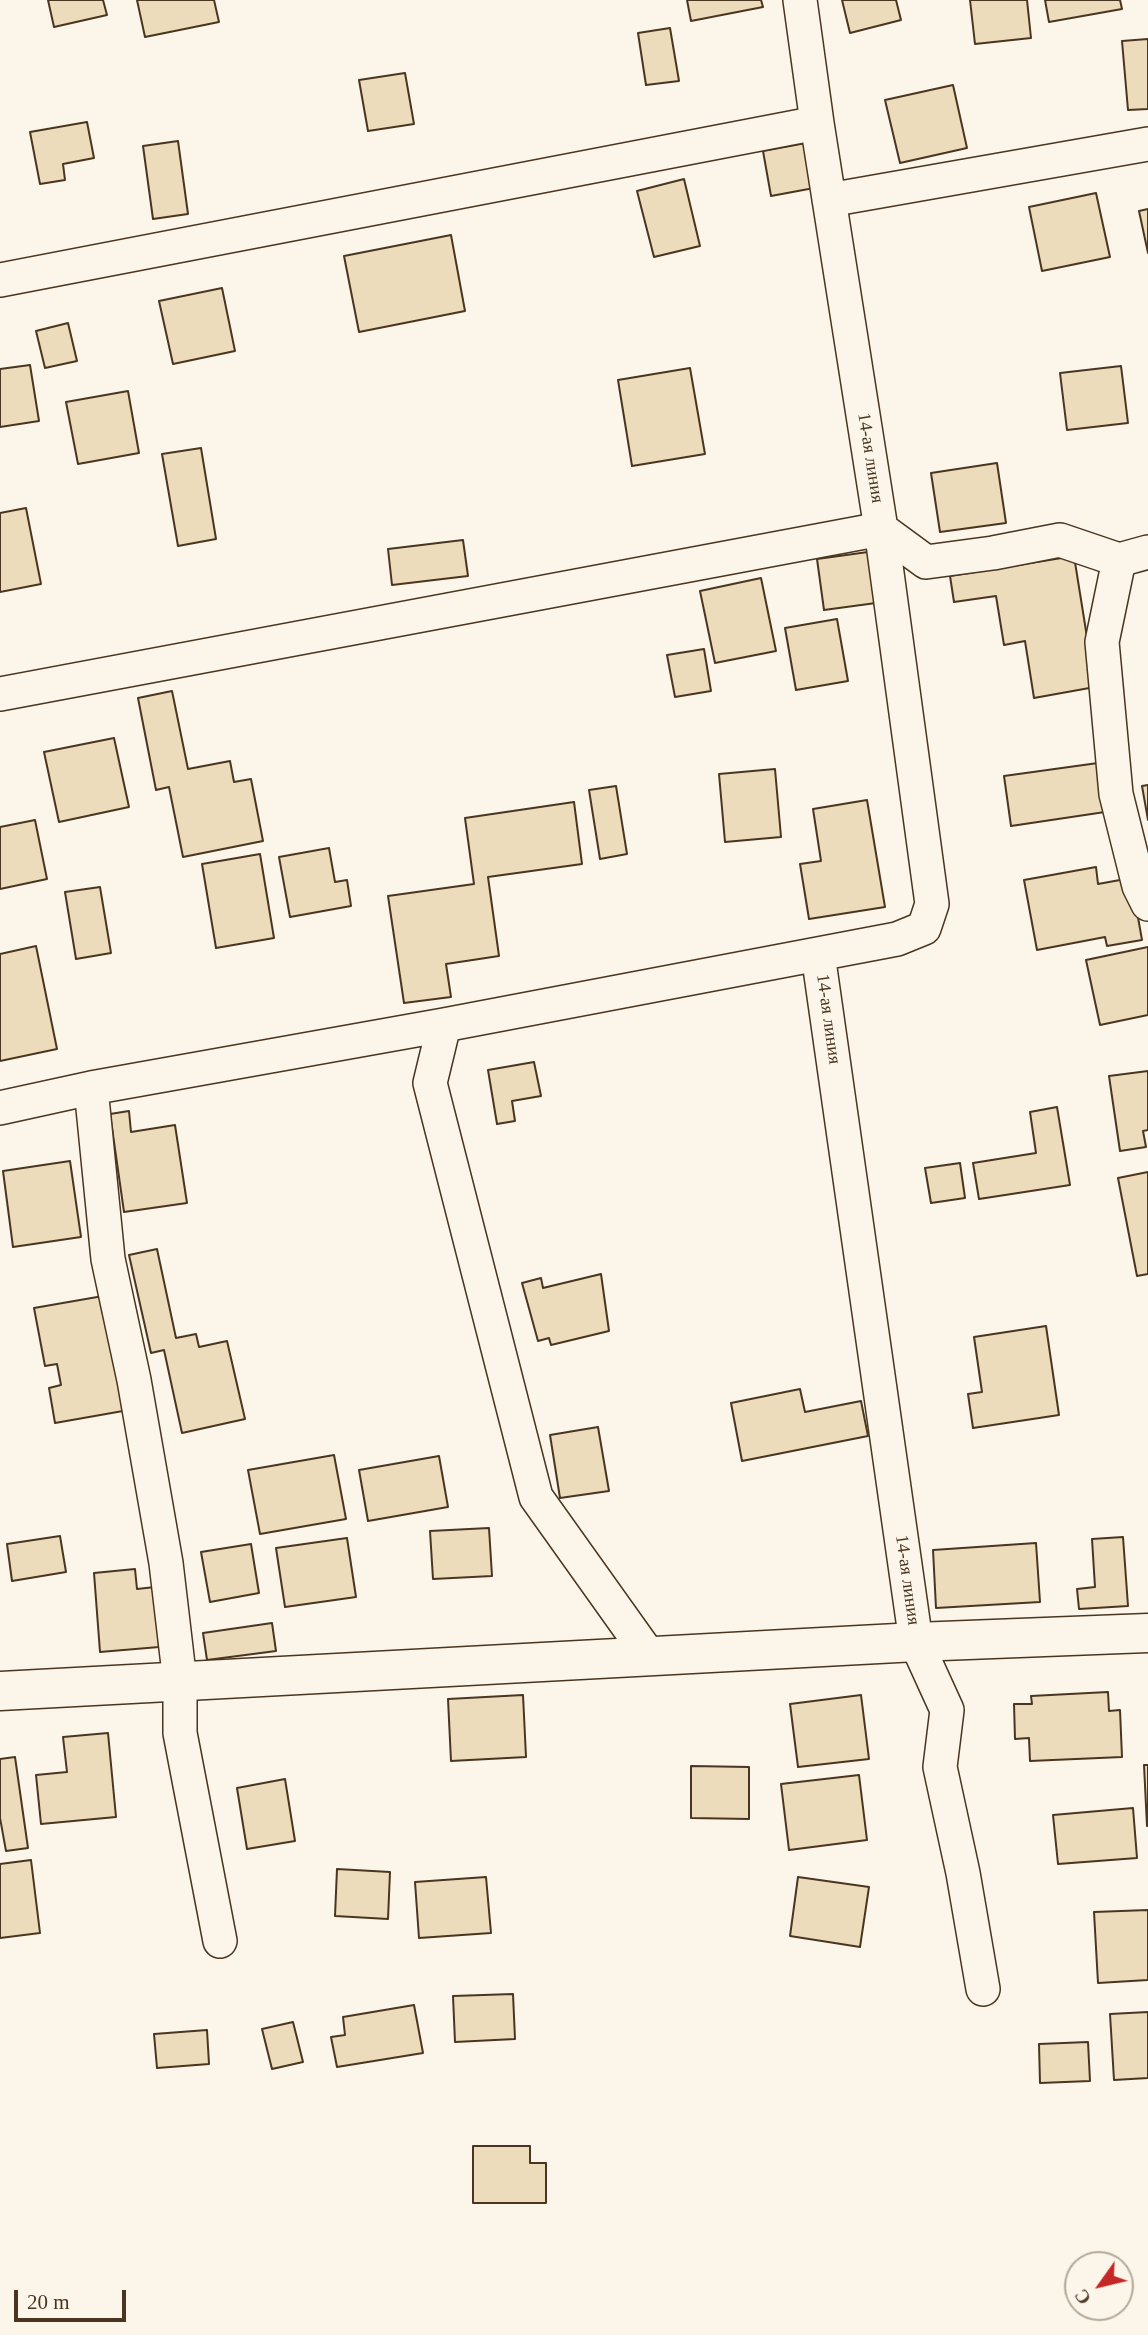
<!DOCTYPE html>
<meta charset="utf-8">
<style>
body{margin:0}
#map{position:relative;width:1148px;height:2335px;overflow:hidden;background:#fbf6e9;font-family:"Times New Roman",serif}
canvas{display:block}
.north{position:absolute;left:1064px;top:2251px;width:70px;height:70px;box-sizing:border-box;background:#fbf6e9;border:2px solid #b4a999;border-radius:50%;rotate:236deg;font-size:19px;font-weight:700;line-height:28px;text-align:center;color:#4a3520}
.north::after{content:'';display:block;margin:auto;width:24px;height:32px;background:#c62828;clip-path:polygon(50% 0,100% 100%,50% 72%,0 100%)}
.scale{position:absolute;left:14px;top:2290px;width:112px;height:32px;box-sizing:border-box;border:4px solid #4a3520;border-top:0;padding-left:9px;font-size:21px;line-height:24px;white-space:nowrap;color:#4a3520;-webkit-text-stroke:5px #fbf6e9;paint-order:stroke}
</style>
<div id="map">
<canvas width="1148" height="2335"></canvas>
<div class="north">С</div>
<div class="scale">20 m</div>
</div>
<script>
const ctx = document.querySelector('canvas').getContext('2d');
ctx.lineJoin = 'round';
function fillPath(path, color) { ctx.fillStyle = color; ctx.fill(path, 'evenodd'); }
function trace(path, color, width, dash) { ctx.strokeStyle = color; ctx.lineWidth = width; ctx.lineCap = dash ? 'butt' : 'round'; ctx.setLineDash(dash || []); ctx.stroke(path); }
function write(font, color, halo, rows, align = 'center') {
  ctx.font = font + ' "Times New Roman",serif'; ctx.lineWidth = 5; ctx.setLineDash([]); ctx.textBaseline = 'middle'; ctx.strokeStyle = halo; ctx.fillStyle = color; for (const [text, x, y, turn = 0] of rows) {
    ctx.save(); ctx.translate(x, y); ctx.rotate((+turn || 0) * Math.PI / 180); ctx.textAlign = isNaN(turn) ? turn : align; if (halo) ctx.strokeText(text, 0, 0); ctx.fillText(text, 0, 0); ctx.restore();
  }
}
const building = new Path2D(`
 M48,0H103L107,15L54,27Z
 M137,0H214L219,22L145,37Z
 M687,0H761L763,7L691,21Z
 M842,0H896L901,20L850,33Z
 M970,0H1027L1031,38L975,44Z
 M1045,0H1120L1122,9L1049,22Z
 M670,28L679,81L646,85L638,33Z
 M1148,39V109L1128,110L1122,41Z
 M405,73L414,124L368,131L359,80Z
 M953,85L967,148L900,163L885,100Z
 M87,122L94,158L63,164L65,180L40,184L30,132Z
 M178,141L188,214L153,219L143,146Z
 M806,143L814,188L771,196L763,151Z
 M684,179L700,246L654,257L637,191Z
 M1096,193L1110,257L1042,271L1029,207Z
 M1148,209V253L1139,211Z
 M451,235L465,311L359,332L344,256Z
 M222,288L235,351L173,364L159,301Z
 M68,323L77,361L45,368L36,331Z
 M30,365L39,421L0,427V369Z
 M1121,366L1128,423L1067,430L1060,373Z
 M690,368L705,454L632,466L618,380Z
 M128,391L139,453L78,464L66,402Z
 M201,448L216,539L178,546L162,454Z
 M997,463L1006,523L940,532L931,473Z
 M26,508L41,584L0,592V513Z
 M463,540L468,576L392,585L388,549Z
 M868,552L876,603L824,610L817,559Z
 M1074,556L1095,687L1034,698L1025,641L1004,645L996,596L954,602L950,576Z
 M761,578L776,651L715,663L700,591Z
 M837,619L848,681L796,690L785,628Z
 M704,649L711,691L675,697L667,655Z
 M172,691L188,769L230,761L234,782L251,779L263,841L183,857L169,787L156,790L138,698Z
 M114,738L129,807L59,822L44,752Z
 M1098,763L1105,812L1011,826L1004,776Z
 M775,769L781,837L725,842L719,774Z
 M1148,785V820L1142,786Z
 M616,786L627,854L600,859L589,790Z
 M867,800L885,907L809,919L800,864L821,861L813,809Z
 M574,802L582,864L488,877L499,956L446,964L451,997L404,1003L388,896L474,884L465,818Z
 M35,820L47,879L0,889V827Z
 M329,848L335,882L347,880L351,906L290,917L279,857Z
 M260,854L274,938L216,948L202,864Z
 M1096,867L1098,884L1131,878L1142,940L1107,946L1105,937L1037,950L1024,880Z
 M100,887L111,953L76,959L65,892Z
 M36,946L57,1049L0,1061V954Z
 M1148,947V1015L1100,1025L1086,960Z
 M534,1062L541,1096L512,1101L515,1121L497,1124L488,1070Z
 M1148,1071V1130L1143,1131L1146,1147L1120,1151L1109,1076Z
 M1057,1107L1070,1185L979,1199L973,1163L1036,1153L1030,1112Z
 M129,1111L131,1132L175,1125L187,1203L124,1212L110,1114Z
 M70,1161L81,1237L13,1247L3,1171Z
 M960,1163L965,1198L931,1203L925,1168Z
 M1148,1172V1274L1137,1276L1118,1178Z
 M157,1249L176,1338L196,1334L199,1347L227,1341L245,1419L182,1433L164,1350L151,1353L129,1255Z
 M601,1274L609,1331L551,1345L549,1338L538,1341L522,1283L541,1278L543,1288Z
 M103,1296L123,1411L55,1423L49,1388L61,1385L57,1364L45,1366L34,1308Z
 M1046,1326L1059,1415L973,1428L968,1394L982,1392L974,1337Z
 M800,1389L805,1412L861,1401L868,1436L742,1461L731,1403Z
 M598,1427L609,1491L560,1498L550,1435Z
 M334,1455L346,1519L260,1534L248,1470Z
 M439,1456L448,1507L368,1521L359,1470Z
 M489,1528L492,1576L433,1579L430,1531Z
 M60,1536L66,1572L12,1581L7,1544Z
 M1123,1537L1128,1606L1079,1609L1077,1589L1095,1587L1092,1539Z
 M347,1538L356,1597L285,1607L276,1548Z
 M1036,1543L1040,1602L936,1608L933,1550Z
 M251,1544L259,1593L210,1602L201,1552Z
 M135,1569L137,1589L155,1587L159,1647L100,1652L94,1573Z
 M272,1623L276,1651L207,1660L203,1633Z
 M1108,1692L1109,1711L1120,1710L1122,1757L1030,1761L1029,1738L1015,1739L1014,1704H1032L1031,1696Z
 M523,1695L526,1757L451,1761L448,1699Z
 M861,1695L869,1759L798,1767L790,1704Z
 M108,1733L116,1817L41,1824L36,1775L67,1772L63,1737Z
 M15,1757L28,1848L6,1851L0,1818V1759Z
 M1144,1765H1148V1826H1147Z
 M691,1766L749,1767V1819L691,1818Z
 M859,1775L867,1840L789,1850L781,1784Z
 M285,1779L295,1841L247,1849L237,1788Z
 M1133,1808L1137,1858L1058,1864L1053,1815Z
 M31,1860L40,1933L0,1938V1864Z
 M337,1869L390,1872L388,1919L335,1916Z
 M486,1877L491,1933L419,1938L415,1882Z
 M798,1877L869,1887L860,1947L790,1936Z
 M1148,1910V1980L1098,1983L1094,1912Z
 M513,1994L515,2039L455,2042L453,1996Z
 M414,2005L423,2053L337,2067L331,2037L345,2035L343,2017Z
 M1148,2012V2078L1114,2080L1110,2014Z
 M293,2022L303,2062L272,2069L262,2029Z
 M207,2030L209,2064L157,2068L154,2034Z
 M1088,2042L1090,2081L1040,2083L1039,2044Z
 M473,2146H530V2163H546V2203H473Z`);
fillPath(building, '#ecdcbc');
trace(building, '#4a3520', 2);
const minor = new Path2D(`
 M829,200L1148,144
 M0,280L817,123
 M1119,560L1102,642L1116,794L1139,886L1148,904
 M0,694L881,529L926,562L993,553L1060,540L1119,560L1148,552
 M818,954L916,1642L947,1710L940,1767L963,1873L983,1989
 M444,1025L430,1083L536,1497L650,1657
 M91,1088L108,1259L134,1380L166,1563L180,1682V1733L220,1941
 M0,1108L91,1088L444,1025L897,939L924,928L932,904L881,529L817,123L800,0`);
const tertiary = new Path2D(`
 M0,1691L916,1642L1148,1633`);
trace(minor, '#4a3520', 36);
trace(tertiary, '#4a3520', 41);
trace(minor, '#fbf6e9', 33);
trace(tertiary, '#fbf6e9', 38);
write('18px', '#4a3520', '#fbf6e9', [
 ["14-ая линия",870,458,81],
 ["14-ая линия",828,1019,82],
 ["14-ая линия",907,1580,82]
]);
</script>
